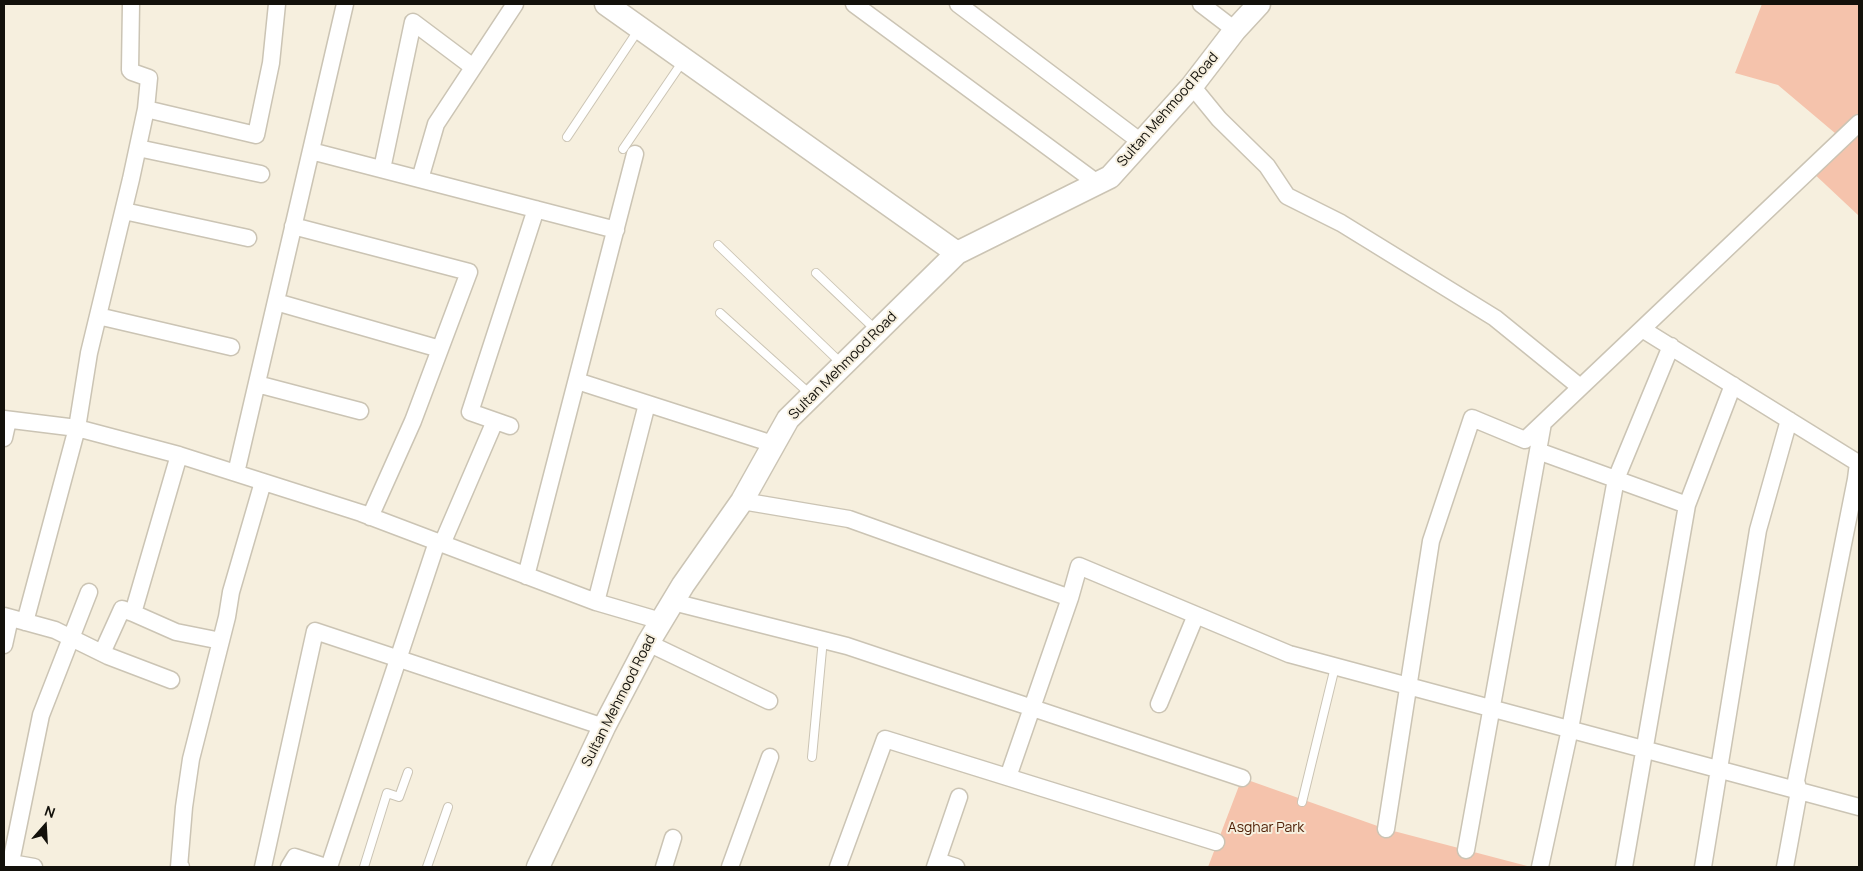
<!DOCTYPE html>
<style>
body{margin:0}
#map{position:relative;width:1863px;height:871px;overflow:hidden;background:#f6efde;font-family:Manrope,sans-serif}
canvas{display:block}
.frame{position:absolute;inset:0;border:5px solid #13110b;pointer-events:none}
.north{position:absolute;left:20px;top:801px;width:50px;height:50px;-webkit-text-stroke:4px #f6efde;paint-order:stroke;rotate:19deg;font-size:14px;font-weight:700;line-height:20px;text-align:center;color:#13110b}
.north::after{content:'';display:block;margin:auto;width:18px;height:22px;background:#13110b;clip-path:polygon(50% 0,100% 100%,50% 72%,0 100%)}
</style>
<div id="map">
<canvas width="1863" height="871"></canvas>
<div class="frame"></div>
<div class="north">N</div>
</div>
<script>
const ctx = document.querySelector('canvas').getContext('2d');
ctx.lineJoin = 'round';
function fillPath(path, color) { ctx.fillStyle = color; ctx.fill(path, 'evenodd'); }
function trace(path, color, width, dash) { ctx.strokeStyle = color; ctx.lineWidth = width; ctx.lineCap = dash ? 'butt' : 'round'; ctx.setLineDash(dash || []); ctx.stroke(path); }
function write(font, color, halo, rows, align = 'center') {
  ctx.font = font + ' Manrope,sans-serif'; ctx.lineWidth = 4; ctx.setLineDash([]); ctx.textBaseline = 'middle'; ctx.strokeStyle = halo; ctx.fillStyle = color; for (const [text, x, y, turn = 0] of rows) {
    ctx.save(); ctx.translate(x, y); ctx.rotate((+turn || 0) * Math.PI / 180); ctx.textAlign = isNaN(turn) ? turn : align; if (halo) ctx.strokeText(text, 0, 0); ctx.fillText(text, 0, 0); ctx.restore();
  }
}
fillPath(new Path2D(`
 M1762,4H1859V216L1810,170L1842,139L1778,85L1735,73Z
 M1242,778L1386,829L1531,867H1208Z`), '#f5c3ac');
const lane = new Path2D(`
 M567,137L639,29
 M623,149L683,61
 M718,245L841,363
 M816,273L876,330
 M720,313L810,394
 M812,757L823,639
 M1302,802L1335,667
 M364,867L387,793L399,797L408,772
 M427,867L448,807`);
const street = new Path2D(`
 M854,4L1097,183
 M958,4L1141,142
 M1201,4L1235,30
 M1192,86L1219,119L1267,166L1287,196L1341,223L1495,318L1580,387
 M146,109L256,135L271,63L277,4
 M138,148L261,174
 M311,151L616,230
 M382,169L413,22L473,67
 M420,179L436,124L515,4
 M124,211L248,238
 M293,226L469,272L413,421L370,517
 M276,302L440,349
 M98,316L231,347
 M1642,329L1858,463L1856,479L1859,481
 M577,381L773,444
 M257,384L360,411
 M4,419L77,428L179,455L361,513L596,602L661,621
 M510,426L470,412L536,209
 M4,438L8,420
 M1538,451L1687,505L1733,385
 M236,473L345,4
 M742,501L849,519L1070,598L1079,566L1289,654L1859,807
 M442,544L495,421
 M526,576L635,154
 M596,602L647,404
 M673,602L847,646L1242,778
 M133,613L176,632L221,641
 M4,616L55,630L108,656L171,680
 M25,622L77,428L89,353L131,179L146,109L149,78L132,72L130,70L131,4
 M648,643L769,701
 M4,645L10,618
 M102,653L122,609L133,613L179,455
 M1159,704L1196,615
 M1008,777L1070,598
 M1386,829L1431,541L1472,418L1525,440L1859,123
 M1466,850L1543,423
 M937,861L956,867
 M11,863L34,867
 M10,867L41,715L89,592
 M181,867H179L184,807L191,759L227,617L231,592L263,482
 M263,867L315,631L604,727
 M289,867L295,857L326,867
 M329,867L437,542
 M664,867L673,838
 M730,867L770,757
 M838,867L885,739L1216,842
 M935,867L959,797
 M1540,867L1570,729L1616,479L1671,346
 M1624,867L1687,505
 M1703,867L1758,530L1789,420
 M1785,867L1799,791L1796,781L1856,479`);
const secondary = new Path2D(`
 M606,4L957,253
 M538,867L604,727L648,643L683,585L742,501L788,419L957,253L1110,177L1192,86L1235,30L1259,4`);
trace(lane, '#cbc4b4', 10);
trace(street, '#cbc4b4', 19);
trace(secondary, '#cbc4b4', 25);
trace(lane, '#fff', 8);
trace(street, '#fff', 16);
trace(secondary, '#fff', 22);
write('14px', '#13110b', '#f6efde', [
 ["Sultan Mehmood Road",1168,110,-49],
 ["Sultan Mehmood Road",843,366,-45],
 ["Sultan Mehmood Road",619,701,-63]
]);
write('14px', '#502107', '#f6efde', [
 ["Asghar Park",1266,828]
]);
</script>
